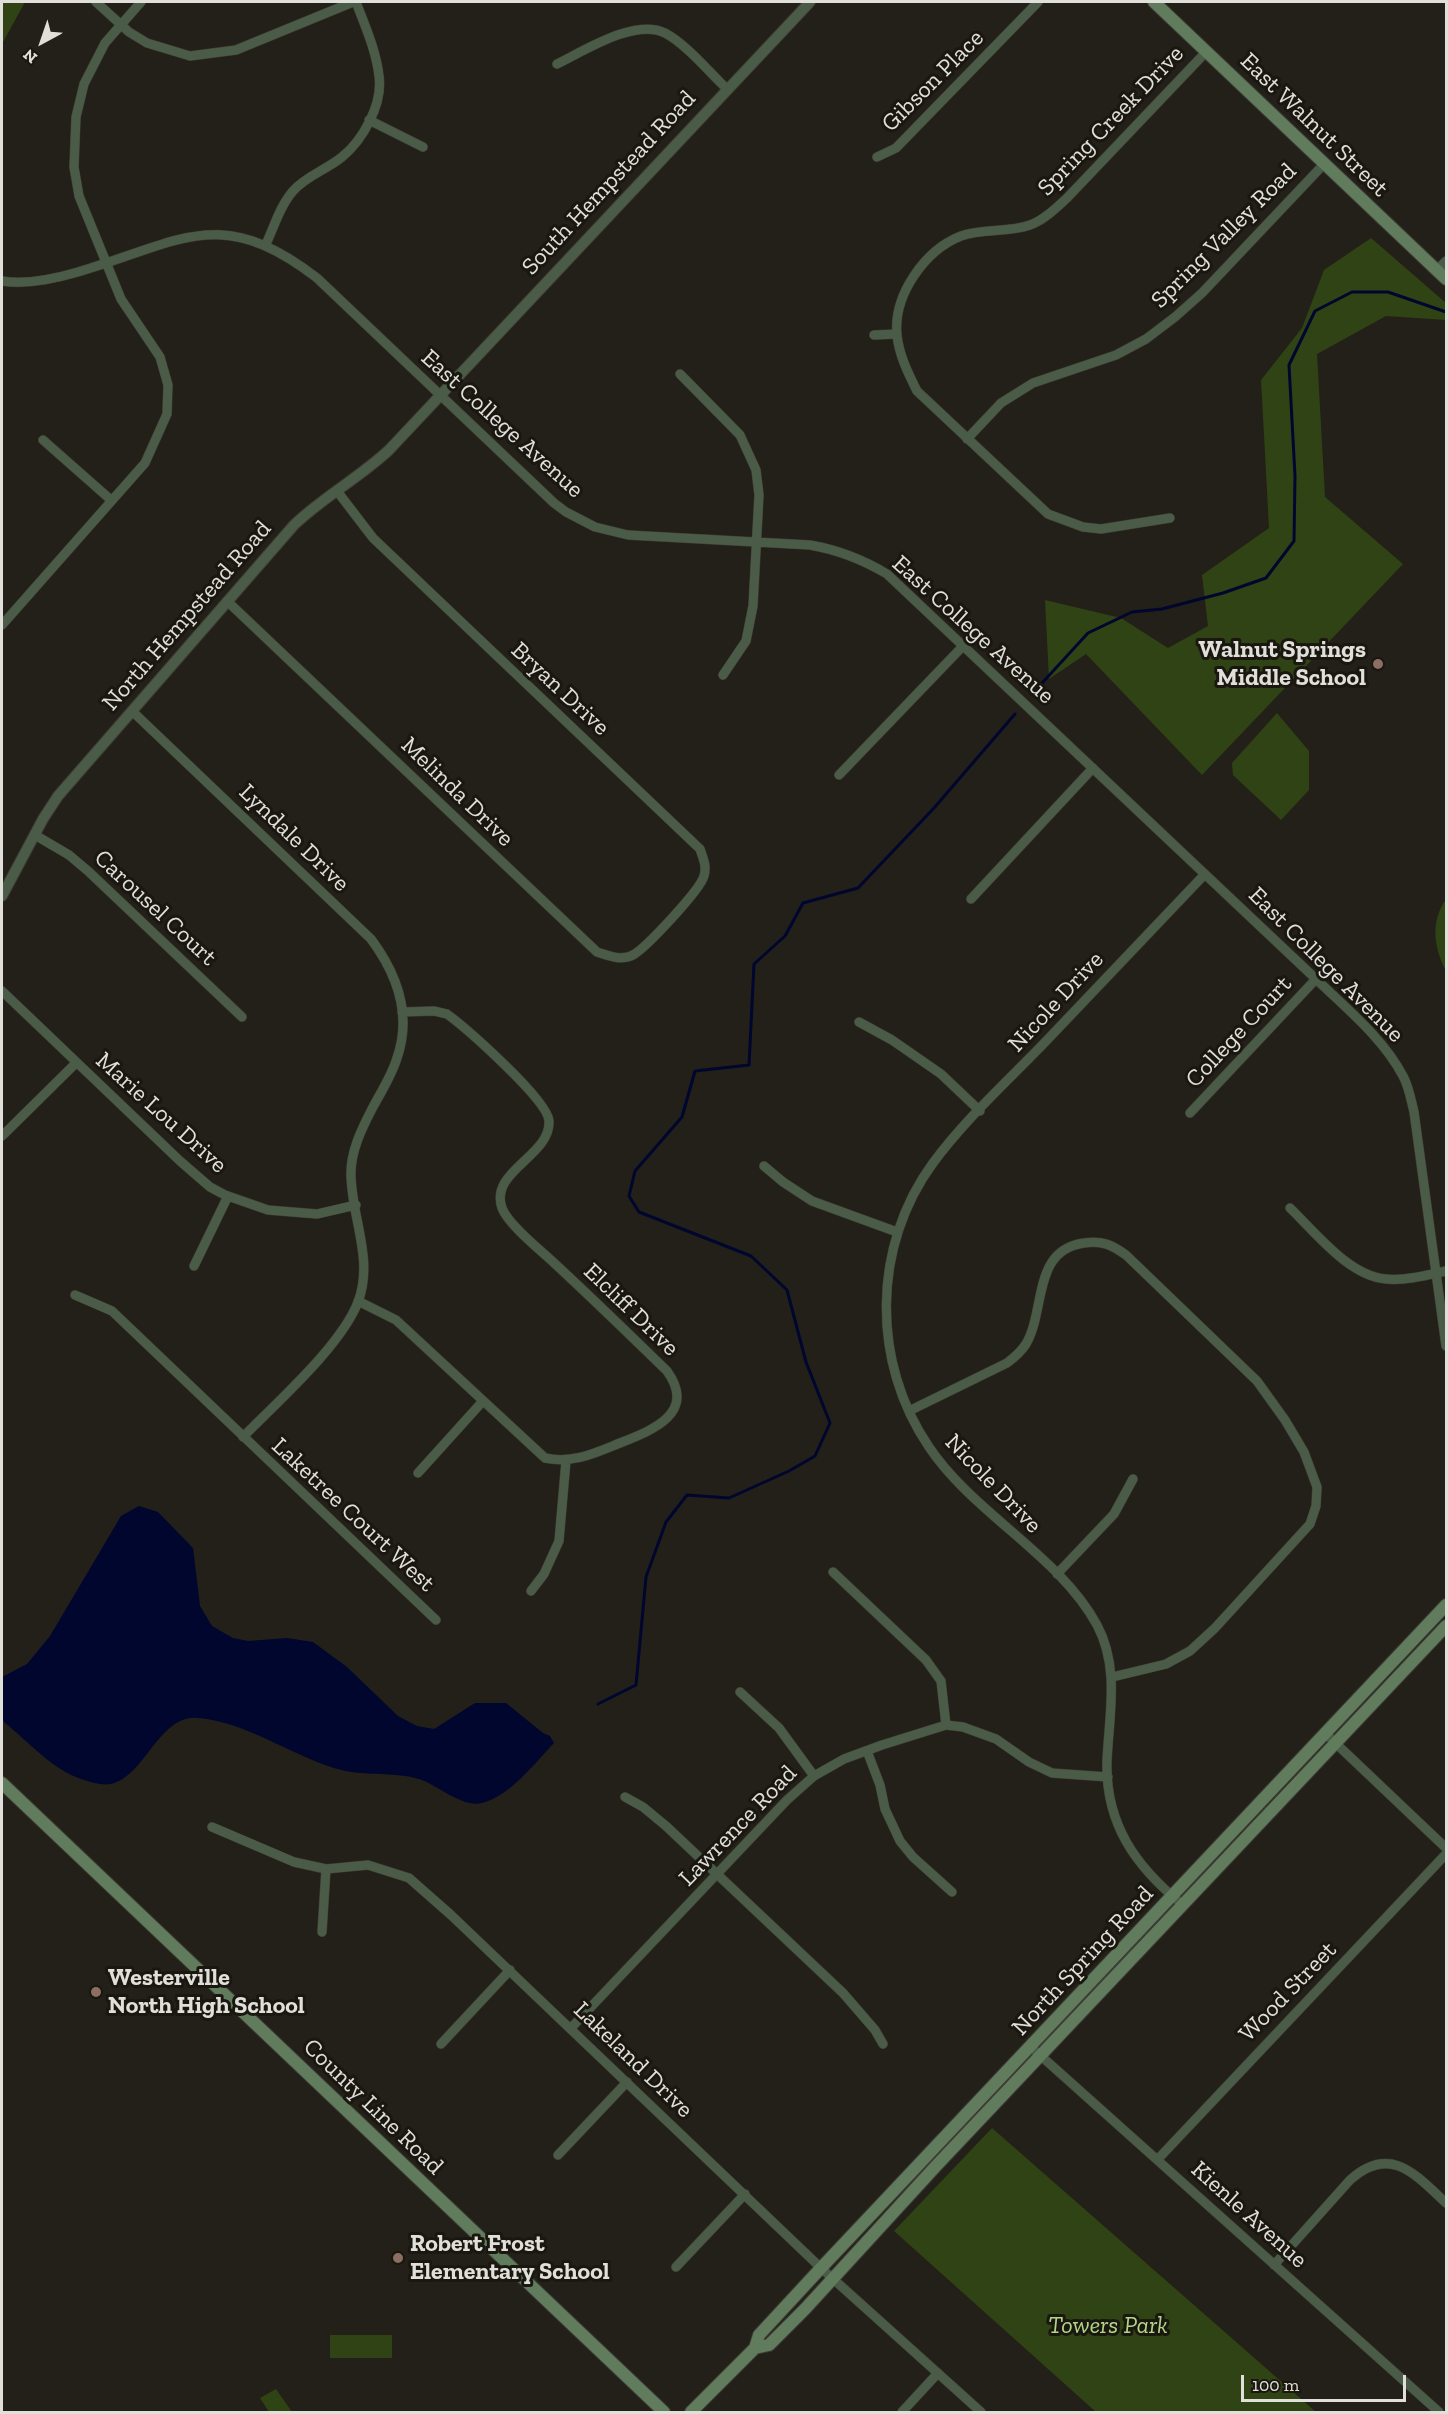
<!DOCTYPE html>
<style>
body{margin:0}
#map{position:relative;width:1448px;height:2414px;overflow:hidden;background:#222018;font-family:"Zilla Slab",serif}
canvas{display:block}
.frame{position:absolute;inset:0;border:3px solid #e1dfda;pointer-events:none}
.north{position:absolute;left:12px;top:12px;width:60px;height:60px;-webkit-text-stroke:4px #19170f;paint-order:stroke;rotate:220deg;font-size:16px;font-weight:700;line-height:24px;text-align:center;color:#e1dfda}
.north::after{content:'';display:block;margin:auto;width:21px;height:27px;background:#e1dfda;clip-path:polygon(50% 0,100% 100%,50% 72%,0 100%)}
.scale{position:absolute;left:1241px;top:2375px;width:165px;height:27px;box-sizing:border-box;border:3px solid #e1dfda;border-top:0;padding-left:8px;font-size:18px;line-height:21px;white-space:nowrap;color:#e1dfda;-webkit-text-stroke:4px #19170f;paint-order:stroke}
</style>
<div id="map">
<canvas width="1448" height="2414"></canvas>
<div class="frame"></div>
<div class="north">N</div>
<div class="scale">100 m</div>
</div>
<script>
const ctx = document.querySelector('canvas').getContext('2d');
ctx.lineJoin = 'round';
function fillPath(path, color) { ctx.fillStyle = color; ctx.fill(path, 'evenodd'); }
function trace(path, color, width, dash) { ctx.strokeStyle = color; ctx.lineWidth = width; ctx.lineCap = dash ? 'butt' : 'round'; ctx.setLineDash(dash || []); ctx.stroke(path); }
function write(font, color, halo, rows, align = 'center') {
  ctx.font = font + ' "Zilla Slab",serif'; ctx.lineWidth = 6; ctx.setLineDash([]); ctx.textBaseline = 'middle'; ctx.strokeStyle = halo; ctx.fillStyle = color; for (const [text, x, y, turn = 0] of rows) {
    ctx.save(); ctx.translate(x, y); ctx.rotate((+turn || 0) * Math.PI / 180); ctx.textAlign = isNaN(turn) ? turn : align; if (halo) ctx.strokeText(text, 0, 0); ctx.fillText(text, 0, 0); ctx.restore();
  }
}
fillPath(new Path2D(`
 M2,2H25L2,44Z
 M1371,238L1446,303V320L1386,316L1317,354L1325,497L1403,564L1202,775L1086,654L1049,679L1045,600L1121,618L1168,648L1208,626L1202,575L1269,528L1261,380L1302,328L1324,270Z
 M1277,713L1309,751V790L1281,820L1233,775L1232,763Z
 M1446,899V971C1434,948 1430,922 1446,899Z
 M992,2128L1316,2412H1096L894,2231Z
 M330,2335H392V2358H330Z
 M276,2389L292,2412H269L260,2398Z`), '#304314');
fillPath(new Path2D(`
 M139,1506L158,1512L193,1548L200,1606L212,1626L233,1638L248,1641L287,1638L313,1642L347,1667L398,1716L417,1726L434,1729L475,1703H506L543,1733L550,1736L554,1743C536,1762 509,1797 482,1803C462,1808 438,1785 419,1779C392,1771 362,1777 334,1768C289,1754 246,1722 198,1718C159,1714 145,1777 111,1784C103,1786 84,1781 76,1777C52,1768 25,1739 4,1722L2,1717V1677L27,1664L50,1636L121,1516Z`), '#00062e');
trace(new Path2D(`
 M1032,694L1088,633L1132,612L1162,609L1223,593L1266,578L1294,541L1295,476L1289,365L1315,311L1352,292H1388L1446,312
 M598,1704L636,1685L646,1577L666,1522L687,1495L729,1498L789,1471L815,1456L830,1423L806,1362L787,1290L751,1256L639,1212L629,1196L635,1171L682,1117L695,1071L749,1065L754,964L785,936L803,903L858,888L934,808L1015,714`), '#00062e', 3);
const minor = new Path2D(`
 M96,2L129,32L147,43L190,56L236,50L353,2
 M557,64C584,51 635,18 665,33C686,44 709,72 727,89
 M369,120L423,147
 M877,157L896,148L1038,2
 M266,244C274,227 280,206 293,191C306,176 326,170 342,157C363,140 383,104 379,76C376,50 365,26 356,2
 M1437,270L1446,261
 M2,281C26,285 54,279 78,272C180,242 220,203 317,278L554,503L566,512L595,527L628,535L810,545C839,550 862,559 887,574L1316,979C1347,1009 1383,1038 1403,1076C1409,1087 1411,1100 1414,1112L1446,1346
 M874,335L897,334
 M680,374L740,435L756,470L759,495L753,606L746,641L723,675
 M967,439L1001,403L1033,383L1116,355L1146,339L1175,317L1202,293L1324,164
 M43,440L111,500
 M1170,518L1101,529L1083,527L1048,514L917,391C908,373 899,355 897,335C893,295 925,250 961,236C983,228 1008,233 1030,225C1044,220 1056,208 1067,198L1206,52
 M227,601L597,952C609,956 621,961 633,955C647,947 700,890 704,876C707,866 703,858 700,849L373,538L337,491
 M2,625L145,463L167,414L168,385L160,357L121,299L79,196L74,167L76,117L84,84L105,43L141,2
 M132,711L371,939C397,974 412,1015 397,1058C392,1075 381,1092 373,1107C362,1128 350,1152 351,1176C352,1219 374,1260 358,1302C341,1346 277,1402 243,1437
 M839,775L964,645
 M35,835L69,855L88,871L242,1017
 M971,899L1093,768
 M2,991L180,1161L210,1187L225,1195L268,1210L317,1214L356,1205
 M859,1022L892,1040L941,1074L980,1111
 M1190,1113L1316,979
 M2,1136L76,1063
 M764,1166L783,1182L812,1201L897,1232
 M1290,1208C1316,1233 1349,1276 1386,1279C1405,1281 1428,1275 1446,1271
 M194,1266L228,1196
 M75,1295L112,1311L436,1620
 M358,1301L396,1320L545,1458C573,1464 595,1453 620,1443C653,1430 697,1413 667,1371C629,1334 591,1297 552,1261C539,1249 508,1224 502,1208C489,1171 551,1156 549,1121C548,1100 466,1028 447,1014L434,1011L402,1012
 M909,1411L1007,1363C1015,1357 1021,1352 1026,1344C1046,1310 1032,1250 1084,1243C1102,1240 1112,1245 1126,1255L1257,1381L1285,1420L1304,1452L1317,1487L1316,1506L1310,1524L1215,1628L1190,1651L1166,1664L1112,1677
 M418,1473L483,1401
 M833,1572L926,1660L941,1681L946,1725
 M1057,1574L1114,1514L1133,1479
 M531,1591L544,1574L559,1541L566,1461
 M740,1692L779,1728L814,1776
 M1326,1734L1446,1848
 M867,1751L880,1785L885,1809L900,1841L913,1857L952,1892
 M625,1797L643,1807L666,1826L843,1993L875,2030L883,2044
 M212,1827L294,1862L326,1869L368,1865L409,1878L451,1915L821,2268L981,2412
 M1183,1905C1136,1867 1105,1824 1107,1761C1109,1715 1120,1668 1097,1625C1060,1556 973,1513 929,1447C871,1362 872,1246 933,1163C966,1118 1010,1079 1049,1038C1101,984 1153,928 1205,874
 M322,1932L326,1869
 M571,2028L787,1800L814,1776L844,1759L882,1745L946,1725L963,1727L996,1739L1029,1762L1052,1773L1108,1777
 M441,2044L510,1970
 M1031,2047L1439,2412
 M558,2155L627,2082
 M1158,2159L1446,1854
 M1274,2265L1350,2180C1390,2144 1415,2174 1446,2203
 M676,2267L745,2194
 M902,2412L938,2373`);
const tertiary = new Path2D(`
 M2,896L43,819L58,796L294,525C323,497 359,478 389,450L810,2`);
const secondary = new Path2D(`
 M1154,2L1446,279
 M2,1783L664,2412
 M755,2348L769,2345L805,2309L936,2166L1446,1626
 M691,2412L755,2348L759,2335L821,2268L1446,1605`);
trace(minor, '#3d3b33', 10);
trace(tertiary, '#3d3b33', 12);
trace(secondary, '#3d3b33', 14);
trace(minor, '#4a5b47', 9);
trace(tertiary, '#4a5b47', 10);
trace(secondary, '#607c5d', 12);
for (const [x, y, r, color] of [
 [1378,664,6,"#8d6e63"],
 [96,1992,6,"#8d6e63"],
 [398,2258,6,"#8d6e63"]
]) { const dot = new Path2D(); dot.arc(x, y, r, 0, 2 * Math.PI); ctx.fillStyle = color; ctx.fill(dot); trace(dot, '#19170f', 2); }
write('24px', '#e1dfda', '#19170f', [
 ["Gibson Place",933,81,-45],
 ["Spring Creek Drive",1111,121,-46],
 ["East Walnut Street",1314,125,44],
 ["South Hempstead Road",609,183,-47],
 ["Spring Valley Road",1224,236,-45],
 ["East College Avenue",502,424,42],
 ["North Hempstead Road",187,616,-49],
 ["East College Avenue",973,630,42],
 ["Bryan Drive",560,689,43],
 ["Melinda Drive",457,792,44],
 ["Lyndale Drive",294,838,44],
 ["Carousel Court",155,908,43],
 ["East College Avenue",1326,965,45],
 ["Nicole Drive",1056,1002,-47],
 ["College Court",1239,1032,-47],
 ["Marie Lou Drive",161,1113,42],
 ["Elcliff Drive",631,1310,44],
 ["Nicole Drive",993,1484,46],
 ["Laketree Court West",353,1515,43],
 ["Lawrence Road",738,1826,-46],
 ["North Spring Road",1083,1961,-47],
 ["Wood Street",1288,1992,-46],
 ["Lakeland Drive",633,2060,44],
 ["County Line Road",373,2107,44],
 ["Kienle Avenue",1249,2215,42]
]);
write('bold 24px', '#e1dfda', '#19170f', [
 ["Walnut Springs",1366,650,"right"],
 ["Middle School",1366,678,"right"],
 ["Westerville",108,1978],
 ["North High School",108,2006],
 ["Robert Frost",410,2244],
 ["Elementary School",410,2272]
], 'left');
write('italic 24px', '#b2d685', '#19170f', [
 ["Towers Park",1108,2326]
]);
</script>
